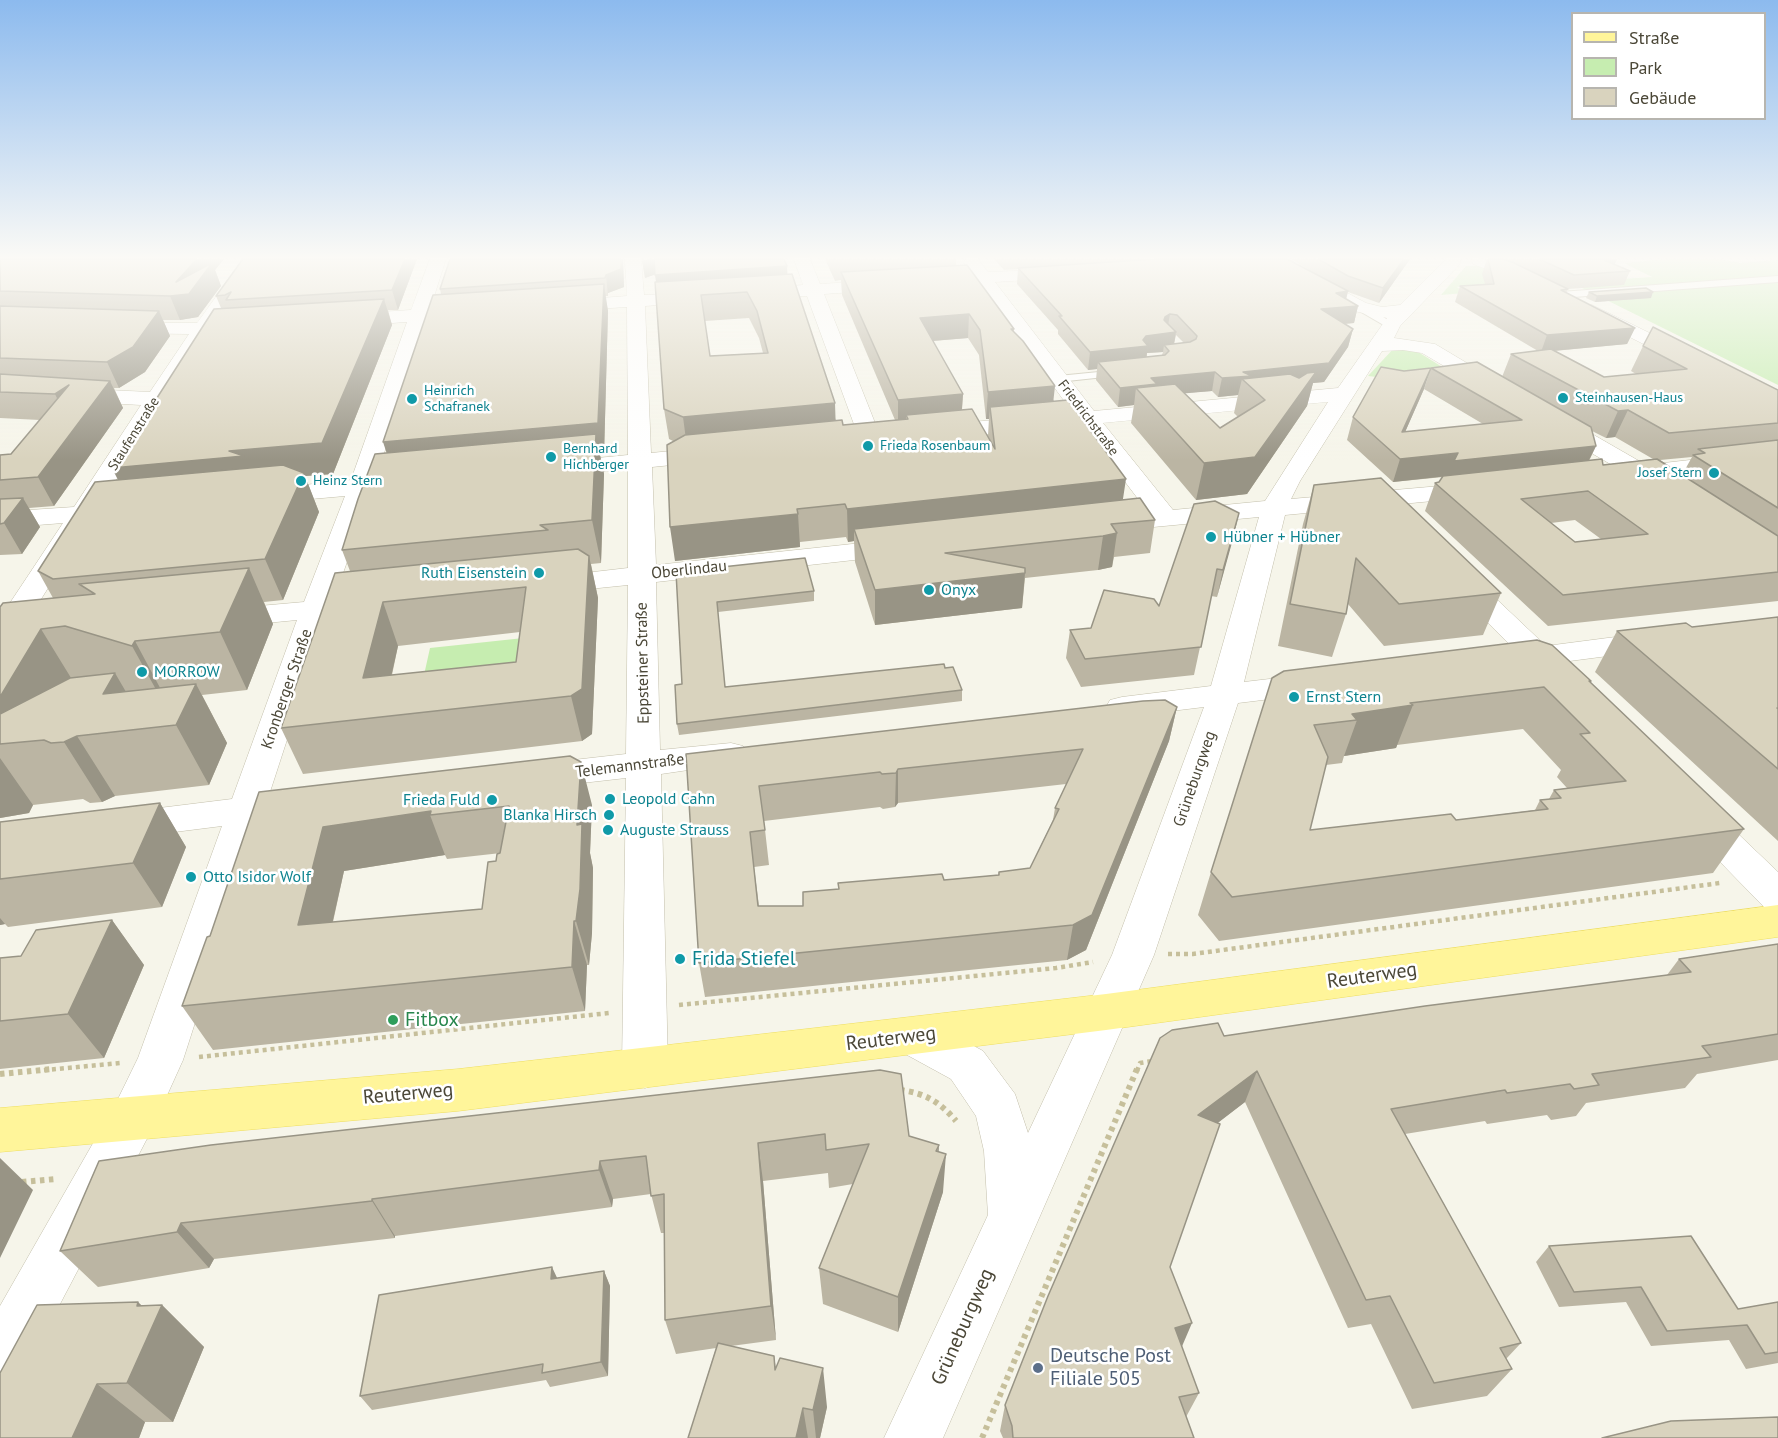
<!DOCTYPE html>
<meta charset="utf-8">
<style>
body{margin:0}
#map{position:relative;width:1778px;height:1438px;overflow:hidden;background:#f6f5ea;font-family:"PT Sans",sans-serif}
canvas{display:block}
.legend{position:absolute;left:1571px;top:12px;width:195px;height:108px;box-sizing:border-box;background:#fff;border:2px solid #b7b5af;margin:0;padding:8px 10px;list-style:none;font-size:18px;color:#4b4737}
.legend li{display:flex;align-items:center;gap:12px;height:30px}
.legend b{width:30px;border:2px solid #b7b5af}
</style>
<div id="map">
<canvas width="1778" height="1438"></canvas>
<ul class="legend">
<li><b style="height:8px;background:#fff59a"></b>Straße</li>
<li><b style="height:16px;background:#c6edb0"></b>Park</li>
<li><b style="height:16px;background:#d9d3be"></b>Gebäude</li>
</ul>
</div>
<script>
const ctx = document.querySelector('canvas').getContext('2d');
ctx.lineJoin = 'round';
function fillPath(path, color) { ctx.fillStyle = color; ctx.fill(path, 'evenodd'); }
function trace(path, color, width, dash) { ctx.strokeStyle = color; ctx.lineWidth = width; ctx.lineCap = dash ? 'butt' : 'round'; ctx.setLineDash(dash || []); ctx.stroke(path); }
function write(font, color, halo, rows, align = 'center') {
  ctx.font = font + ' "PT Sans",sans-serif'; ctx.lineWidth = 5; ctx.setLineDash([]); ctx.textBaseline = 'middle'; ctx.strokeStyle = halo; ctx.fillStyle = color; for (const [text, x, y, turn = 0] of rows) {
    ctx.save(); ctx.translate(x, y); ctx.rotate((+turn || 0) * Math.PI / 180); ctx.textAlign = isNaN(turn) ? turn : align; if (halo) ctx.strokeText(text, 0, 0); ctx.fillText(text, 0, 0); ctx.restore();
  }
}
fillPath(new Path2D(`
 M1668,259H1718L1741,263L1778,260V385L1570,282L1652,277L1624,263Z
 M1466,266H1484L1515,282L1457,287L1465,293L1441,295Z
 M1394,348L1415,350L1455,375L1409,381L1368,376Z
 M533,637L530,664L416,711L430,648Z`), '#c6edb0');
const lane = new Path2D(`
 M1778,276V282L1560,298L1555,295L1560,292Z
 M1356,305H1364L1396,325L1387,327L1356,309Z
 M1119,370L1125,373L1123,375L1058,382L1052,379L1058,376Z`);
const street = new Path2D(`
 M243,259H260L216,323L251,324L253,328L251,332L208,335L100,505L120,503L129,506L133,511L129,516L90,521L11,647L0,650V618L63,523L0,528V512L74,507L141,405L0,397V385L150,392L189,334L122,333L115,331L113,327L115,323H197Z
 M430,259H446L430,309L472,306L478,308L481,312L478,316L472,318L427,320L376,478L406,475L415,477L418,482L415,487L371,493L334,599L368,595L378,598L382,604L378,610L327,617L269,795L299,791L312,795L317,804L312,813L260,821L183,1060L150,1133L20,1380L0,1388V1306L116,1103L138,1058L222,826L127,838L114,834L109,825L114,816L127,812L232,799L297,620L225,627L215,624L210,618L215,612L225,609L304,602L345,496L266,503L257,501L254,496L257,491L266,489L351,480L407,322L346,326L339,324L337,320L339,316L346,314L411,310Z
 M625,259H641L644,295L702,292L708,293L711,297L708,301L702,302L645,306L651,453L711,447L719,449L723,454L719,459L711,461L652,467L656,565L899,539L908,541L912,547L908,553L899,555L656,582L660,750L731,743L743,746L748,754L743,762L661,774L668,1068L661,1082L645,1088L629,1082L622,1068L626,778L538,788L526,784L520,776L526,768L538,764L626,754L628,585L550,593L540,591L536,585L540,579L550,577L628,568V469L556,476L548,474L544,469L548,464L556,462L628,455L627,307L562,311L556,310L553,306L556,302L562,301L627,296Z
 M794,259H810L820,284L885,280L891,281L894,285L891,289L885,290L824,294L881,438L878,443L870,445L862,443L859,438L807,296L754,299L748,298L745,294L748,290L754,289L803,285Z
 M966,259H978L988,272L1067,269L1069,273L1067,277L1061,278L995,282L1094,411L1338,388L1387,318L1354,311L1266,262L1264,259H1284L1366,303L1382,307L1400,305L1446,259H1461L1460,264L1400,326L1394,338L1435,344L1502,384L1506,388L1502,392L1495,394L1488,392L1422,353L1403,350L1382,351L1300,481L1291,499L1475,483L1484,485L1487,490L1484,495L1475,497L1285,515L1244,682L1312,674L1323,677L1328,684L1323,691L1312,694L1238,703L1154,955L943,1438H884L988,1215L984,1151L976,1116L951,1079L898,1050L892,1036L898,1022L914,1017L930,1022L983,1051L1015,1094L1028,1133L1112,955L1204,707L1122,717L1110,714L1106,707L1110,700L1122,697L1211,686L1259,517L1111,531L1102,529L1098,523L1102,517L1148,512L1082,425L938,439L930,437L927,432L930,427L938,425L1073,413L978,283L933,286L927,285L924,281L927,277L933,276L971,273L964,263ZM1328,402L1265,501L1173,510L1103,423Z
 M1472,259C1497,259 1510,265 1533,274L1536,278L1533,282H1521L1473,264Z
 M1592,305L1695,355L1698,359L1695,363H1681L1586,315L1583,311L1586,307Z
 M1558,417L1566,419L1646,465L1778,450V464L1663,477L1660,483C1650,486 1630,482 1619,479L1616,474L1619,469L1550,429L1547,424L1550,419Z
 M1461,573L1471,575L1546,646L1654,632L1665,635L1669,641L1665,647L1654,650L1562,662L1565,666L1560,673C1548,676 1541,675 1531,666L1515,668L1504,666L1500,659L1504,652L1515,650L1447,581L1451,575Z
 M1699,805L1712,809L1778,872V911L1764,907L1686,827L1681,818L1686,809Z`);
const primary = new Path2D(`
 M1778,905V937L1106,1030L458,1111L0,1152V1108L458,1069L815,1028L1106,994Z`);
trace(lane, '#c3bfab', 2);
trace(street, '#c3bfab', 1);
trace(primary, '#eede60', 1);
trace(new Path2D(`
 M1168,954H1193L1720,883
 M679,1005L1056,968L1093,962
 M199,1057L609,1013
 M36,1071L120,1063
 M1137,1071L1140,1063L1152,1061`), '#c6bf9b', 4.5, [4, 4]);
trace(new Path2D(`
 M0,1074L53,1069
 M900,1090C925,1093 940,1102 956,1121
 M22,1182L56,1179
 M982,1438L1137,1069`), '#c6bf9b', 6, [4.5, 4.5]);
fillPath(lane, '#fff');
fillPath(street, '#fff');
fillPath(primary, '#fff59a');
fillPath(new Path2D(`
 M0,259H224L215,270L221,286L198,317L180,320H163L170,336L145,372L119,388H114L123,408L54,506L29,508L40,527L22,554L0,555V455L11,454L40,420L0,418Z
 M417,259L398,310H388L392,325L333,474L305,476L319,512L283,600L264,602L273,624L247,690L202,695L227,743L209,785L115,796L102,802L90,803L83,799L33,805L29,813L0,818V607L53,598L38,571L118,480L221,308L216,296Z
 M623,259L624,287L608,293V296H605L608,311L604,455H600L604,474L601,563L591,564L598,598L592,734L582,741L303,774L281,728L350,571L342,550L387,453L441,294L440,289ZM520,632L516,662L392,675L398,646Z
 M642,259L787,274L836,421L843,425L895,420L842,295L841,280L835,281L825,259H956V265L1014,329V332L1054,401L1123,500L1155,520L1150,553L1114,557L1112,567L1098,570L1025,578L1022,608L875,625L855,562L854,541L848,542L846,537L800,542V547L675,561L673,441L669,439L664,409L656,282L655,274L645,278ZM749,318L759,338L763,353L710,356L705,321ZM968,338L979,355L986,419L989,418L988,436L962,410L963,394L933,341Z
 M994,259H1287L1319,276L1291,259H1410L1379,303L1348,292L1346,299L1358,306L1354,323L1344,324L1353,329L1348,347L1324,382L1313,383L1307,406L1247,494L1196,500L1131,423L1134,405L1118,407L1096,380L1097,369L1088,370L1058,334V330L1017,284L1018,269L1004,270ZM1176,335L1184,343L1174,344ZM1163,352L1162,355L1147,357V353ZM1212,391L1218,397L1238,395L1234,413L1238,417L1220,428L1184,393Z
 M1487,259H1617L1615,264L1630,271L1624,285L1568,289L1516,264L1568,289L1566,293L1635,328L1627,344L1554,351L1604,377L1636,374L1631,371L1643,346L1778,390V601L1548,626L1425,511L1435,483L1439,482L1443,477L1393,482L1347,440L1353,417L1424,389L1405,432L1483,424L1424,389L1431,368L1502,377L1511,354L1538,351L1455,302L1460,286L1485,284L1482,274ZM1592,431L1606,438L1615,437L1653,459L1603,465L1589,461L1596,446ZM1692,457L1682,475L1660,460ZM1575,520L1601,539L1575,542L1551,523Z
 M1589,292L1651,298L1595,302L1586,298Z
 M1314,485L1501,593L1483,635L1384,646L1348,604L1346,614L1332,657L1278,646L1303,524Z
 M1239,513L1217,597L1211,596L1194,675L1081,687L1066,658L1070,630L1091,628L1159,606Z
 M676,572L814,591V601L718,612L725,687L945,668L962,690V701L679,735L677,724L682,684Z
 M1778,617V841L1595,672L1617,631L1692,627Z
 M1272,678L1591,681L1590,682L1744,829L1713,873L1219,941L1198,915L1211,872ZM1523,729L1561,770L1557,777L1567,788L1554,790L1549,799L1540,800L1535,810L1456,820L1310,830L1326,765L1342,763L1344,756L1396,748L1397,745Z
 M1177,707L1169,741L1086,950L1067,960L705,997L699,963L686,754ZM1066,784L1055,808L1053,820L1030,868L999,872L998,875L944,880L838,883L839,889L803,906H759L754,867L769,865L764,821L880,807L883,809L895,807L898,803Z
 M259,792L592,805L590,853L593,868L592,933L589,965H587L585,1011L213,1050L182,1006L210,936ZM501,853L496,861L482,909L333,922L344,871L445,855L447,859Z
 M160,803L186,847L162,907L8,927L5,924L0,925V822Z
 M112,920L144,965L104,1058L0,1069V958L21,956Z
 M1778,944V1060L1697,1074L1685,1088L1586,1103L1576,1116L1551,1120L1547,1115L1487,1124L1485,1121L1405,1134L1521,1343L1506,1359L1512,1369L1487,1396L1412,1409L1371,1324L1348,1328L1245,1102L1217,1123L1170,1267L1181,1347L1199,1393L1186,1417L1194,1438H1003L1000,1431L1005,1405L1224,1036L1667,975L1679,959Z
 M880,1070L909,1136L939,1145L938,1152L943,1192L898,1332L823,1304L819,1268L853,1184L829,1188L828,1173L763,1181L776,1340L731,1346L774,1356L776,1368L827,1407L820,1438H688L716,1348L676,1354L665,1320V1233H661L651,1194L613,1199L612,1207L395,1236V1238L214,1259L209,1268L98,1287L60,1251L99,1161Z
 M1549,1246L1738,1309L1778,1302V1363L1746,1369L1729,1340L1651,1346L1626,1302L1559,1307L1536,1262Z
 M604,1271L610,1286L608,1376L550,1387L546,1380L372,1410L360,1396L557,1278Z
 M162,1305L204,1347L173,1422H145L139,1438H0L142,1306Z`), '#bbb5a3');
fillPath(new Path2D(`
 M197,259H224L215,270L221,286L198,317L180,320L170,296L176,282Z
 M405,259H417L398,310L392,290Z
 M621,259H623L624,287L608,293V296L606,275Z
 M648,259H655L657,274L645,278L642,261Z
 M1404,259H1410L1379,303L1383,288Z
 M1617,259L1611,272L1604,260Z
 M787,266L788,284L658,293L655,275Z
 M604,284L608,311L604,455H600L604,474L601,563L592,520L394,475L383,442Z
 M1348,291L1344,307L1358,306L1354,323L1317,326L1321,309L1336,293Z
 M1653,292L1651,298L1595,302L1597,296Z
 M384,299L392,325L333,474L305,476L319,512L283,600L265,559L128,500L112,468L229,451Z
 M159,311L170,336L145,372L119,388L107,362Z
 M969,314L968,338L919,342L920,318Z
 M1170,314L1167,331L1162,334L1165,317Z
 M1635,328L1627,344L1541,352L1547,335Z
 M1353,329L1348,347L1324,382L1313,383L1307,406L1247,494L1196,500L1204,463L1307,383L1242,379L1238,395L1218,397L1222,378L1243,372Z
 M1176,332L1173,350L1164,345L1163,352L1147,353L1145,364L1098,362L1097,369L1088,370L1090,352L1143,340L1146,336Z
 M1431,368L1424,389L1395,455L1402,432Z
 M1215,372L1212,391L1155,396L1136,388L1134,405L1118,407L1120,388L1151,378Z
 M110,381L123,408L54,506L38,477Z
 M69,385L68,421L55,394Z
 M1055,386L1052,413L990,407L989,419H986L988,392Z
 M963,394L961,421L906,415V426L898,427V400Z
 M835,403L836,433L687,447L683,417Z
 M1628,410L1615,437L1606,438L1618,411Z
 M1596,446L1585,468L1448,476L1393,482L1400,459L1458,453Z
 M1126,479L1121,512L854,529V541L848,542L847,509Z
 M23,498L40,527L22,554L4,523Z
 M1239,513L1233,539L1217,597L1223,570Z
 M798,514L800,547L675,561L670,527Z
 M1117,533L1112,567L1098,570L1103,536Z
 M589,556L598,598L592,734L582,741L571,696Z
 M249,568L273,624L247,690L220,632Z
 M1025,573L1022,608L875,625V590Z
 M383,602L398,646L382,717L363,678Z
 M41,629L76,686L44,740L0,743V697Z
 M135,641L166,699L164,704L132,646Z
 M115,673L147,728L103,694Z
 M196,684L227,743L209,785L176,725Z
 M1413,705L1396,748L1344,756L1357,720L1352,714Z
 M1177,707L1169,741L1086,950L1067,960L1073,925Z
 M77,736L115,796L102,802L64,742Z
 M0,758L33,805L29,813L0,818Z
 M581,762L592,805L590,853L593,868L592,933L589,965L576,921L577,825Z
 M898,769V803L895,807L896,773Z
 M160,803L186,847L162,907L133,863Z
 M431,811L430,815L445,855L344,871L322,969L298,925L323,827Z
 M0,918L5,924L0,925Z
 M112,920L144,965L104,1058L68,1014Z
 M574,921L587,965L585,1011L572,967Z
 M1257,1071L1245,1102L1188,1146L1198,1115Z
 M758,1143L763,1181L776,1340L771,1306Z
 M939,1145L937,1182L946,1154L943,1192L898,1332V1297Z
 M0,1158L33,1190L0,1258Z
 M600,1161L613,1199L612,1207L599,1170Z
 M372,1199L395,1236V1238L372,1201Z
 M181,1223L214,1259L209,1268L177,1232Z
 M552,1267L559,1282L551,1279Z
 M604,1271L610,1286L608,1376L601,1362Z
 M138,1302L156,1319L162,1305L204,1347L173,1422L127,1383L137,1306Z
 M1192,1323L1180,1351L1175,1328Z
 M823,1368L827,1407L820,1438H816L813,1410Z
 M97,1384L145,1422L139,1438H72Z
 M803,1408L808,1438H796Z`), '#989485');
const building = new Path2D(`
 M0,259H197L176,282L212,263L189,294L170,296L0,291Z
 M243,259H405L392,290L226,300L231,292L225,295L216,296Z
 M450,259H621V269L606,275L605,278L440,289Z
 M654,259H784L787,266L655,275Z
 M1157,259H1287L1348,291L1336,293L1358,306L1321,309L1353,329L1329,363L1243,372L1252,376L1222,378L1215,372L1151,378L1157,384L1120,388L1098,362L1165,355L1169,351L1164,345L1190,342L1196,339L1197,336L1177,315L1170,314L1165,317L1164,320L1176,332L1146,336L1143,340L1148,346L1090,352L1059,316H1062L1018,268Z
 M1318,259H1404L1383,288L1348,276Z
 M1488,259H1502L1512,262L1568,289L1561,290L1635,328L1547,335L1460,286L1494,284Z
 M1539,259H1612L1604,260L1630,271L1574,275Z
 M967,265L1014,329H1011L1023,341L1055,386L988,392L980,330L969,314L920,318L963,394L898,400L841,272Z
 M792,274L835,403L683,417L664,409L655,282ZM747,292L757,311L768,353L710,356L701,295Z
 M604,284L598,423L383,442L433,295Z
 M1646,288L1653,292L1597,296L1589,292Z
 M384,299L322,443L229,451L244,456L112,468L214,309Z
 M0,306L159,311L133,347L107,362L0,358Z
 M1653,327L1778,390V423L1669,433L1628,410L1618,411L1511,354L1551,349L1604,377L1687,369L1643,346Z
 M1477,362L1591,427L1596,446L1454,461L1458,453L1400,459L1353,417L1381,367L1404,371L1431,368L1402,432L1522,420L1431,368Z
 M1316,372L1255,457L1204,463L1136,388L1175,384L1220,428L1265,400L1242,379L1290,374L1299,378L1307,373Z
 M0,374L110,381L38,477L0,480V455L11,454L69,385L55,394L0,392Z
 M1068,400L1126,479L847,509L845,504L797,509L798,514L670,527L667,445L685,435L842,420L843,425L908,419L906,415L972,409L995,449L990,407Z
 M596,434L592,520L540,525L548,530L342,550L358,499L375,454Z
 M1778,440V508L1693,455L1705,453L1698,449Z
 M1602,459L1603,465L1657,459L1778,536V572L1563,595L1435,483L1439,482L1443,476ZM1588,491L1648,534L1575,542L1521,499Z
 M283,465L304,473L265,559L53,579L38,571L95,482Z
 M1381,478L1501,593L1399,604L1356,558L1346,614L1290,604L1314,485Z
 M23,498L4,523L0,524V499Z
 M1140,498L1155,520L1111,524L1117,533L1103,536L945,553L1025,568V573L875,590L854,529Z
 M1215,501L1239,513L1223,570L1217,569L1201,647L1085,659L1070,630L1091,628L1104,590L1154,599L1159,606L1194,504Z
 M578,549L589,556L582,689L571,696L281,728L335,573ZM526,587L516,662L363,678L383,602Z
 M805,558L814,591L717,602L725,687L944,664L945,668L953,667L962,690L677,724L675,685L682,684L676,572Z
 M249,568L220,632L135,641L132,646L65,626L41,629L0,697V607L3,603L95,594L79,584Z
 M1778,617V708H1777L1778,709V769L1617,631L1686,623L1692,627Z
 M1537,640L1552,645L1591,681H1589L1744,829L1232,897L1211,872L1272,678L1284,671ZM1544,687L1590,733L1580,734L1626,781L1554,790L1561,798L1540,800L1548,809L1456,820L1451,814L1310,830L1328,757L1314,725L1357,720L1352,714L1413,705L1410,703Z
 M115,673L103,694L196,684L176,725L77,736L64,742L51,743L44,740L0,744V714L70,678Z
 M1165,700L1177,707L1092,915L1073,925L699,963L686,754L1143,701ZM1083,749L1055,808L1059,809L1030,868L999,872V875L944,880L942,874L838,883L839,889L803,892V906H758L750,832L765,830L759,786L880,772L882,774L896,773L898,769Z
 M570,756L581,762L577,825L582,824L580,889L576,921H574L572,967L182,1006L207,937L210,936L259,792ZM509,806L500,853L497,854L496,861L488,862L482,909L298,925L323,827L431,811L430,815Z
 M160,803L133,863L0,879V822Z
 M112,920L68,1014L0,1021V958L21,956L36,930Z
 M1778,944V1034L1702,1046L1711,1057L1592,1074L1599,1085L1574,1089L1570,1084L1507,1093L1505,1090L1391,1109L1521,1343L1500,1348L1512,1369L1434,1383L1390,1296L1366,1300L1257,1071L1198,1115L1220,1124L1170,1267L1192,1323L1175,1328L1199,1393L1179,1397L1194,1438H1013L1012,1426L1005,1405L1048,1296L1160,1038L1172,1030L1218,1023L1224,1036L1425,1006L1691,972L1679,959Z
 M880,1070L901,1074L909,1136L939,1145L936,1151L946,1154L898,1297L819,1268L869,1144L826,1150L825,1134L758,1143L771,1306L665,1320L664,1194L651,1196L646,1156L600,1161L599,1170L372,1199V1201L181,1223L177,1232L60,1251L99,1161L211,1145Z
 M1691,1236L1738,1309L1778,1302V1352L1765,1354L1747,1325L1667,1331L1641,1287L1574,1292L1549,1246Z
 M552,1267L551,1279L604,1271L601,1362L542,1373L543,1364L360,1396L379,1295Z
 M138,1302L137,1306L162,1305L127,1383L97,1384L72,1438H0V1373L37,1305Z
 M718,1343L774,1356L775,1370L780,1358L823,1368L813,1410L803,1408L796,1438H688Z
 M1778,1417V1438H1602L1671,1421Z`);
fillPath(building, '#d9d3be');
trace(building, '#989485', 1.5);
const sky = ctx.createLinearGradient(0, 0, 0, 460);
sky.addColorStop(0, '#8cbaee');
sky.addColorStop(0.56, '#fbfaf6');
sky.addColorStop(1, '#fbfaf600');
ctx.fillStyle = sky;
ctx.fillRect(0, 0, 1778, 460);
for (const [x, y, r, color] of [
 [1563,398,6,"#0f9aa8"],
 [412,399,6,"#0f9aa8"],
 [868,446,6,"#0f9aa8"],
 [551,457,6,"#0f9aa8"],
 [1714,473,6,"#0f9aa8"],
 [301,481,6,"#0f9aa8"],
 [1211,537,6,"#0f9aa8"],
 [539,573,6,"#0f9aa8"],
 [929,590,6,"#0f9aa8"],
 [142,672,6,"#0f9aa8"],
 [1294,697,6,"#0f9aa8"],
 [610,799,6,"#0f9aa8"],
 [492,800,6,"#0f9aa8"],
 [609,815,6,"#0f9aa8"],
 [608,830,6,"#0f9aa8"],
 [191,877,6,"#0f9aa8"],
 [680,959,6,"#0f9aa8"],
 [393,1020,6,"#2e9e5b"],
 [1038,1368,6,"#5c6f8a"]
]) { const dot = new Path2D(); dot.arc(x, y, r, 0, 2 * Math.PI); ctx.fillStyle = color; ctx.fill(dot); trace(dot, '#fff', 2); }
write('14px', '#0d838f', '#fff', [
 ["Heinrich",424,391],
 ["Schafranek",424,407],
 ["Steinhausen-Haus",1575,398],
 ["Frieda Rosenbaum",880,446],
 ["Bernhard",563,449],
 ["Hichberger",563,465],
 ["Josef Stern",1702,473,"right"],
 ["Heinz Stern",313,481]
], 'left');
write('14px', '#4b4737', '#fff', [
 ["Friedrichstraße",1088,418,53],
 ["Staufenstraße",134,434,-58]
]);
write('16px', '#0d838f', '#fff', [
 ["Hübner + Hübner",1223,537],
 ["Ruth Eisenstein",527,573,"right"],
 ["Onyx",941,590],
 ["MORROW",154,672],
 ["Ernst Stern",1306,697],
 ["Leopold Cahn",622,799],
 ["Frieda Fuld",480,800,"right"],
 ["Blanka Hirsch",597,815,"right"],
 ["Auguste Strauss",620,830],
 ["Otto Isidor Wolf",203,877]
], 'left');
write('16px', '#4b4737', '#fff', [
 ["Oberlindau",689,570,-6],
 ["Eppsteiner Straße",643,663,-91],
 ["Kronberger Straße",287,689,-71],
 ["Telemannstraße",630,766,-7],
 ["Grüneburgweg",1195,779,-71]
]);
write('20px', '#0d838f', '#fff', [
 ["Frida Stiefel",692,959]
], 'left');
write('20px', '#4b4737', '#fff', [
 ["Reuterweg",1372,976,-8],
 ["Reuterweg",891,1039,-7],
 ["Reuterweg",408,1094,-5],
 ["Grüneburgweg",963,1327,-66]
]);
write('20px', '#27864d', '#fff', [
 ["Fitbox",405,1020]
], 'left');
write('20px', '#4e5e75', '#fff', [
 ["Deutsche Post",1050,1356],
 ["Filiale 505",1050,1379]
], 'left');
</script>
